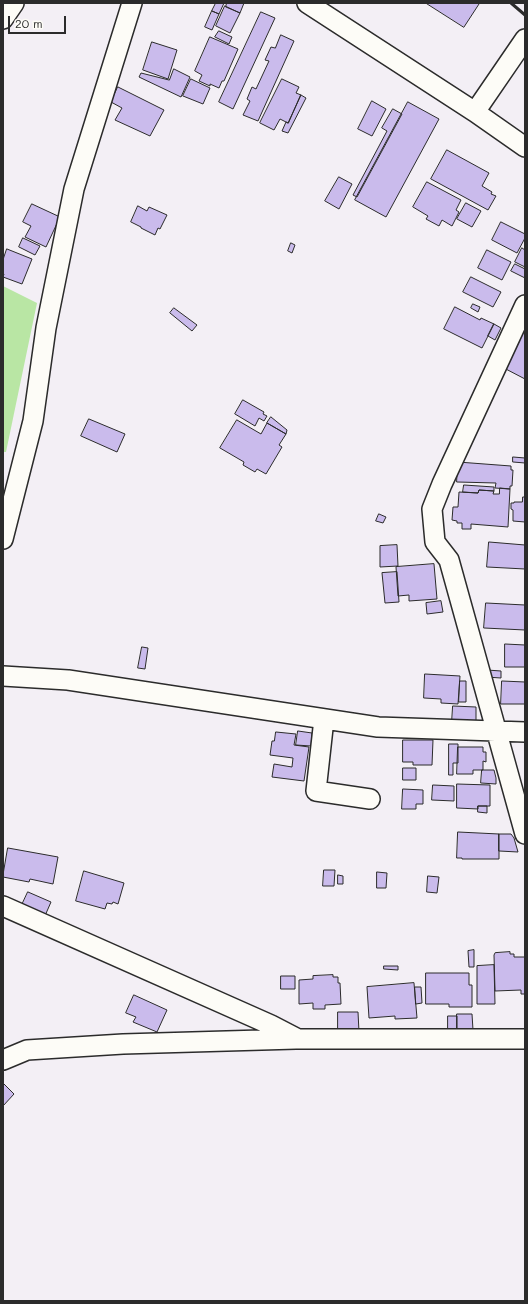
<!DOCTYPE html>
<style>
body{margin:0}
#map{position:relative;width:528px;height:1304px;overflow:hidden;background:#f3eff5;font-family:Mali,sans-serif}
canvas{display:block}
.frame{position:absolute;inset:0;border:4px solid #2b2b2b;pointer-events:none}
.scale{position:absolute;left:8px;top:16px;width:58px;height:18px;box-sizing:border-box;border:2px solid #2b2b2b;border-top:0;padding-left:5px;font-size:12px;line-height:14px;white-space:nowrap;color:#2b2b2b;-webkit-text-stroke:3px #fdfcf7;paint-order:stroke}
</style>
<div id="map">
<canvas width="528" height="1304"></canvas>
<div class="frame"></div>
<div class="scale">20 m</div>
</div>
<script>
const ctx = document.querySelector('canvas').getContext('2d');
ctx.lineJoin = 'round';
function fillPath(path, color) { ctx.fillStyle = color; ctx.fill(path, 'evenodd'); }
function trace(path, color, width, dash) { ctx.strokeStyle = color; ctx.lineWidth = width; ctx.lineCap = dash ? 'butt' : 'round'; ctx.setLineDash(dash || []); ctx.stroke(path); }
fillPath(new Path2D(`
 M3,286L37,303L6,452H3Z`), '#b9e6a4');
const building = new Path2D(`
 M216,3H224L219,14L212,11Z
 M227,3H244L240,13L226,7Z
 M426,3H478L479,4L464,27Z
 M225,6L240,13L230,33L216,26Z
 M212,11L219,14L212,30L205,27Z
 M261,12L275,18L233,109L219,102Z
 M219,31L232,37L229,44L215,37Z
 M281,35L294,41L258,121L243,115L250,101L247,99L252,87L256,89L269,61L265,60L271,47L275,48Z
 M210,37L238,49L224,81H222L219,88L210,84V86L199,81L202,75L195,71Z
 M152,42L177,50L168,79L143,70Z
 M174,69L190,77L181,97L139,77L141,73L169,80Z
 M191,79L210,88L203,104L183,96Z
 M282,79L299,87L296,93L301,95L288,123L280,119L274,130L260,123Z
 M118,87L164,110L150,136L115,120L122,108L111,102Z
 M301,95L306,98L288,133L282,131L286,122L288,123Z
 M372,101L386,109L372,136L358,129Z
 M408,102L439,119L386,217L355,200Z
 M393,109L402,114L357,197L353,195L387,131L382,128Z
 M447,150L489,173L482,186L492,192L491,194L496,196L488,210L431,179Z
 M339,177L352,184L339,209L325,201Z
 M427,182L461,200L456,210L459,212L452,226L442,220L439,226L426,219L428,216L413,207Z
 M466,203L481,211L472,227L457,219Z
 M32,204L60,217L46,247L25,237L31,226L23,222Z
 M138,206L147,211L149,207L167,215L160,229L158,228L155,235L141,228V227L131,222Z
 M501,222L525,234V238L517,253L492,240Z
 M23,238L40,246L35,255L19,247Z
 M291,243L295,245L292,253L288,251Z
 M522,248L525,250V267L515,262Z
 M7,249L32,259L22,284L3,277L4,274L3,273V260Z
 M487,250L511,262L502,280L478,268Z
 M515,264L525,269V278L511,271Z
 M471,277L501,292L493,307L463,292Z
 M473,304L480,307L478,312L471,308Z
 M455,307L480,320L481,318L494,324L482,348L444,329Z
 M174,308L197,325L192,331L170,313Z
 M525,320V379L502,367Z
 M494,324L501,328L495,340L488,336Z
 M243,400L264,412L263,414L267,416L264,421L259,418L255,426L235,414Z
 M271,417L287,430L286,434L267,423Z
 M89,419L125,434L117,452L81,436Z
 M237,420L261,434L267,423L286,434L279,445L282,447L266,474L257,469L255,472L243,465L244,462L220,448Z
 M513,457L525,458V463L513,462Z
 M458,462L511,466V470H513L512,486H510V489L495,488L496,483L457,482Z
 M464,485L494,487V491L479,490L478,493L463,492Z
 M500,488L510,489L508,527L471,524V529H462V523H457V521L452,520L453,507H458L459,492L478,493L479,490L494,491L493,494H499Z
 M523,497H525V522L513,521V510L511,509V503H514V502H522Z
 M379,514L386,517L383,523L376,521Z
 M489,542L525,545V569L487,567Z
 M397,545L398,566L380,567V546Z
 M434,564L437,599L409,601V595L398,596L396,567Z
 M397,572L399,602L385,603L382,573Z
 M441,601L443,612L427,614L426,603Z
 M486,603L525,605V630L484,628Z
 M505,644L525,645V667H505Z
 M142,647L148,648L145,669L138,668Z
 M487,670L501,671V678L486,677Z
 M425,674L460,676L458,704L441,703V699L424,698Z
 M460,681H466V702H459Z
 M502,681L525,682V704H501Z
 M453,706L476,707V723L452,722Z
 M298,731L312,733L311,746L296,745Z
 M276,732L296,734L294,745L309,747L304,781L272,777L274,764L292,767L293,758L270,755L272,741H274Z
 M403,740H433L432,765H413V762H403Z
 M449,744H458V763H453V775H449Z
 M458,747H483V752H486V762L483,761V770H473V774H457Z
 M403,768H416V780H403Z
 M482,770H494L496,778V784L481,783Z
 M457,784L490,785V806H478V809L457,808Z
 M433,785L454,786V801L432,800Z
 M403,789L423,790V804H416V809H402Z
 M478,806H487V813L478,812Z
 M458,832L499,834V859H462V858H457Z
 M499,834H511L514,838L518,852L499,851Z
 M8,848L58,857L53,884L30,879L29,882L3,877Z
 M324,870H335L334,886H323Z
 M84,871L124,883L118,904L113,902L112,904L107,903L105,909L76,901Z
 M377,872L387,873L386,888H377Z
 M338,875L343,876V884H338Z
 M428,876L439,877L437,893L427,892Z
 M28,892L51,902L44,918L21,907Z
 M474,950V967H469L468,951Z
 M510,952V954H514V957H525V994H521V990L495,991L494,955L495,953Z
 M494,965L495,1004H477V966Z
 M384,966H398V970L384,969Z
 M426,973H469V985H472V1007H449V1004H426Z
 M333,975V977H338V983H340L341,1004L325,1005V1009H313V1003L299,1004V980L313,979V976Z
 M281,976H295V989H281Z
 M414,983L417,1018L395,1019V1016L369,1018L367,987Z
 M415,987H421L422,1003L416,1004Z
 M134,995L167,1010L157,1032L133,1022L136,1017L126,1013Z
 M338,1012H358L359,1032H338Z
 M457,1014H472L473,1030H457Z
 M448,1016H457V1031H448Z
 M3,1083L14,1094L3,1106Z`);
fillPath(building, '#cabbec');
trace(building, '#2b2b2b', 1);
const minor = new Path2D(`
 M307,3L475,112L525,147
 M3,19L14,3
 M475,112L525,39
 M525,305L442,484L432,509L435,542L449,560L525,834
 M3,539L33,421L46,328L74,189L132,3
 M3,676L68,680L378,727L525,732
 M324,719L316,791L370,799
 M3,906L271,1025L298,1039H525
 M3,1060L27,1050L123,1044L296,1039`);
trace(minor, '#2b2b2b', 22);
trace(minor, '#fdfcf7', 19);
trace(new Path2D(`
 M511,3L525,15`), '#2b2b2b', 3);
</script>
